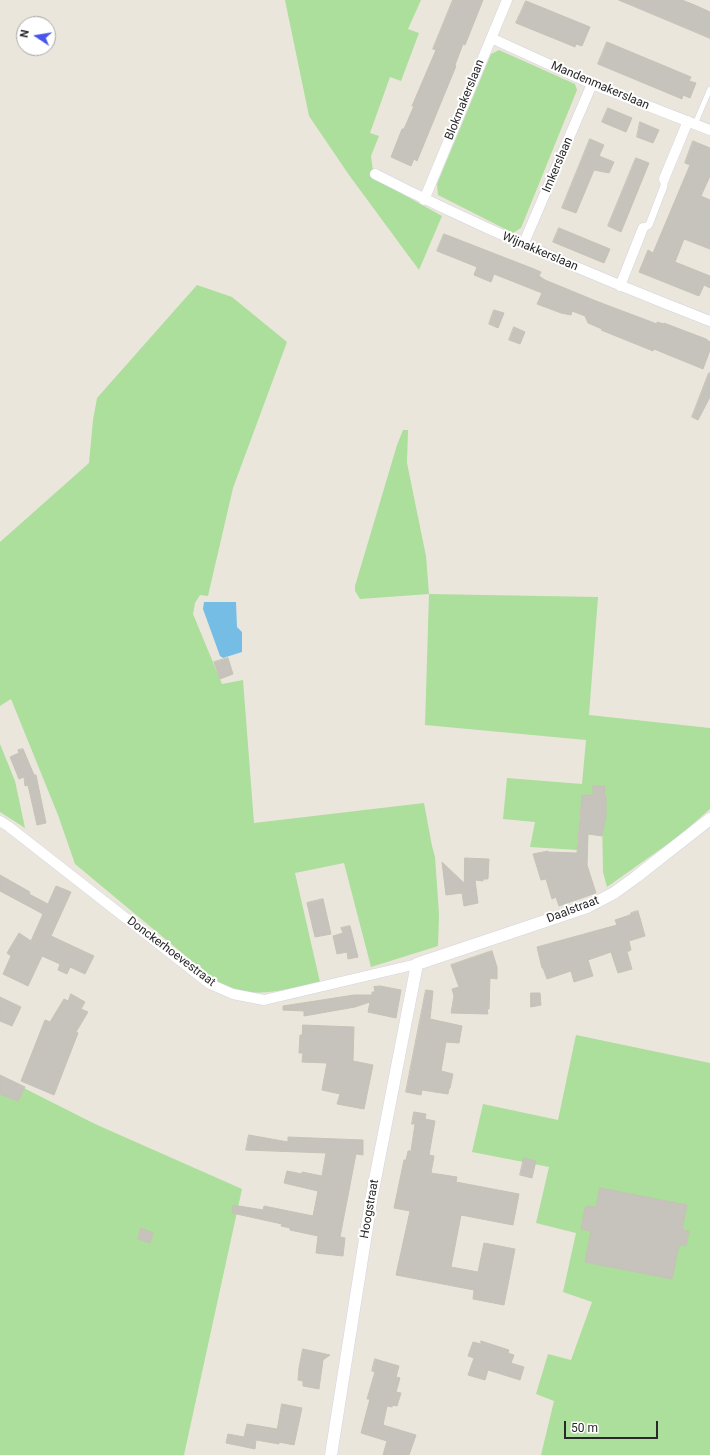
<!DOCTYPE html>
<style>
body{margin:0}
#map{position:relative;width:710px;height:1455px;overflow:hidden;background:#ebe6dc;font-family:Roboto,sans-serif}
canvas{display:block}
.north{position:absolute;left:16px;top:16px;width:40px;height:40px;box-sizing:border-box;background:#fff;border:1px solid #a9a9a9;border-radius:50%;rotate:282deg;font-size:11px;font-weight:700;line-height:16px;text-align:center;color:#292929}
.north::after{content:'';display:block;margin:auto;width:14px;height:18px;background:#4755ed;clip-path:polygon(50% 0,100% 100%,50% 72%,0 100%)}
.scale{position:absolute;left:564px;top:1421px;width:94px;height:18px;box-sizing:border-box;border:2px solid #292929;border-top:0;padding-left:5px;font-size:12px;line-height:14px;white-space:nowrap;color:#292929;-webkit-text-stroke:3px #fff;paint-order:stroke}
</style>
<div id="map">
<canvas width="710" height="1455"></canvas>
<div class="north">N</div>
<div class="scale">50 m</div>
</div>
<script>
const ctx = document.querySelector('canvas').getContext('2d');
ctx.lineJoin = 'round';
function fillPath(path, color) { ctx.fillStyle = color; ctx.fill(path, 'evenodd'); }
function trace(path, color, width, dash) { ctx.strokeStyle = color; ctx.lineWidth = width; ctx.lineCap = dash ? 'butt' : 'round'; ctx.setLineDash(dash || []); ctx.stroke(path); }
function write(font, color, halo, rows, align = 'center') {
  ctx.font = font + ' Roboto,sans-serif'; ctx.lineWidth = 4; ctx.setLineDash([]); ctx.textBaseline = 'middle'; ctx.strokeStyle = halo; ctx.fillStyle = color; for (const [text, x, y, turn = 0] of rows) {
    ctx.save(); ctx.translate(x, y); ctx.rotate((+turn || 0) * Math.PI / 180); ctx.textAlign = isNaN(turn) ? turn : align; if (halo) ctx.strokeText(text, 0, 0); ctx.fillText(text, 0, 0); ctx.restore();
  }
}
fillPath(new Path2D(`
 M285,0H421L408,29L419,33L401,81L390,77L370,133L379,136L371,156L374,178L442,216L419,270L349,175L309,116Z
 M499,50L575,84L577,90L521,228L513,233L438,195L437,184L491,54Z
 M197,285L232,297L287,342L233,488L208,596L200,595L195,603L193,614L222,684L243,680L254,823L424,803L432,846L435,857L439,914L438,946L371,967L344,863L295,873L320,982C281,990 255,1001 217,982L75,864L58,815L11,699L0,706V542L89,463L93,420L97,398Z
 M403,430H408L407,463L426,556L429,594L598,597L589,715L710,728V809L679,836L607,887L603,872L602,818L580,815L577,850L530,847L535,822L503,819L507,778L582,784L586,740L425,725L429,594L360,599L355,591V586L397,445Z
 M0,744L15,781L25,828L0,812Z
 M576,1035L710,1063V1455H541L554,1401L536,1394L548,1354L571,1360L592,1302L563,1292L576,1233L536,1223L549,1167L472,1152L483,1104L558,1120Z
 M0,1076L95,1124L242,1189L184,1455H0Z`), '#acde9c');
fillPath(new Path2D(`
 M204,602H236L237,627L242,632V652L223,658L220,656L203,609Z`), '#76bde6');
const building = new Path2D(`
 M453,0H483L465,45L463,44L455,65L456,66L417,161L414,159L411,166L391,157L402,129H404L414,106H412L436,50L433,49Z
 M619,0H682L697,6L710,12V38Z
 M526,1L590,27L582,46L576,44L575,47L516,23Z
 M607,42L691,77L689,81L696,83L690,98L683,95L682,99L598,64Z
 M608,108L632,118L626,132L602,122Z
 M640,122L659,130L653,143L637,137Z
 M590,139L604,145L599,156L614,162L609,173L594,170L576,213L562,208Z
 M693,141L710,148V176L701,196L710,200V249L684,239L675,262L710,276V288L704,285L699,296L639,272L648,250L653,253L690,165L685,163Z
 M636,158L649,163L621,232L608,226Z
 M559,228L610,249L604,263L553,242Z
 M444,234L534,269L541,272L539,276L545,280L596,301L657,324V322L664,324V323L706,339L710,342V350L703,369L654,349L653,351L601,330L602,329L588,323L585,316L572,311L571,315L561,313L537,304L542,293L494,274L491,282L474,275L477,267L437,251Z
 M494,310L504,313L498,328L489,324Z
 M514,327L525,332L520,344L509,340Z
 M709,373H710V397L698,420L692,417Z
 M228,658L233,674L220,679L214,662Z
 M23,749L34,775H36L46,823L37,825L28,785L25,786L24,777L19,779L10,757L19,753L18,750Z
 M593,786H605L604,796H606V815L602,836L588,834L587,865L596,893L559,906L556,897L552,899L546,879L541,880L533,854L548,851V852L577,853L582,795H593Z
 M465,858L489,859L488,879H483V881L475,880L478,903L464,906L462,893L446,895L442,862L464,883Z
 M0,875L30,892L29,894L48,904L56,886L71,892L51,936L94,956L85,974L70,967L67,974L58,970L60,964L42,956L28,986L3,974L11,956L7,953L19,933L31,941L43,914L0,891Z
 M323,899L331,934L315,937L307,903Z
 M638,911L645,936L629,941L631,950L627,952L632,969L618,973L611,952L588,960L593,976L574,982L571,971L547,979L543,968H542L537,947L617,925L615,920L630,915L631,913Z
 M350,926L358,957L348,959L347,952L337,954L333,936L343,933L341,928Z
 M492,951L497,967V979L490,978L489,1009H487L488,1014L451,1013L454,996L452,989L459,987L451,965Z
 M380,986L401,990L396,1018L368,1012L370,1002L355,1007L304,1016V1011L283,1010V1006L309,1002L354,995H372V992H375L374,987Z
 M426,990L433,991L430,1019L462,1026L459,1043L446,1042L441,1071L453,1074L450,1088L449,1089L448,1094L422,1090L421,1095L406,1092Z
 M531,993H540L541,1005L531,1007Z
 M71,994L85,1002L81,1009L88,1012L76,1032L78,1033L54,1095L21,1081L45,1020L50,1022L64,999L68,1001Z
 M0,997L21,1007L12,1026L0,1021Z
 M303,1025L354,1027L353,1061L373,1065L364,1109L337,1104L340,1094L322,1090L327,1063L302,1062L303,1053H299L300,1035H302Z
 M0,1075L25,1087L18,1101L0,1094Z
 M414,1112L426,1114L425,1119L435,1121L429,1155L434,1156L431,1173L457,1177L456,1182L519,1194L513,1225L461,1215L451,1267L478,1272L484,1243L515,1249L504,1305L473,1299L474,1290L396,1275L410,1211L394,1208L404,1160H406L408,1151H411L415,1124H412Z
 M249,1135L288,1142V1137L363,1140V1155L356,1154L340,1237L345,1238L343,1256L316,1253L318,1236L290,1230V1228L281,1226L282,1224L232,1213L233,1205L263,1210L264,1206L313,1216L318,1191L284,1183L287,1171L302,1174V1172L322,1176L326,1153L246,1150Z
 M524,1158L536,1161L532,1178L520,1175Z
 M600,1188L687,1205L682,1230L689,1231L686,1246L679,1245L672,1279L585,1262L591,1231L581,1229L585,1207H587V1206L596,1207Z
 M141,1228L153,1233L150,1243L138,1239Z
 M481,1341L509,1350L508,1353L514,1355L511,1363L524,1367L520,1380L488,1370L485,1380L468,1375L474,1358L468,1356L473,1342L481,1344Z
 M303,1349L330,1355L323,1360L319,1389L303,1386V1381L298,1380L299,1368Z
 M375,1359L399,1366L396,1377L400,1378L396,1392L401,1393L397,1406L393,1405L392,1407L387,1406L383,1425L416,1435L409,1455H383L387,1441L361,1433L370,1399H367L375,1372L372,1371Z
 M282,1404L302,1408L294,1445L279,1442V1444L256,1440L255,1449L226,1443L228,1434L244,1437L247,1424L277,1429Z`);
fillPath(building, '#c6c2bc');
trace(building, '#c6c2b6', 1);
const service = new Path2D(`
 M695,124L710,89`);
const pedestrian = new Path2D(`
 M643,228L649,225L664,186V179`);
const minor = new Path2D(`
 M491,38L592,84L710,130
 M375,174C484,230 596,277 710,321
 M664,179L688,121
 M424,200L507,0
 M523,245L592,84
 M620,286L643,228
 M0,821L8,826L210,984L233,994L264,1000L417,964`);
const tertiary = new Path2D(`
 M331,1455L372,1195L417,964L587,907L614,893L636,877L710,819`);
trace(service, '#d2d3e1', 6);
trace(pedestrian, '#d2d3e1', 8);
trace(minor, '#d2d3e1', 11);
trace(tertiary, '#d2d3e1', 13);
trace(service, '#fff', 5);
trace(pedestrian, '#fff', 7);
trace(minor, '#fff', 10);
trace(tertiary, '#fff', 12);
write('12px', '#292929', '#fff', [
 ["Mandenmakerslaan",600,86,23],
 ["Blokmakerslaan",465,100,-68],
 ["Imkerslaan",558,165,-67],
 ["Wijnakkerslaan",540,252,23],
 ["Daalstraat",573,910,-21],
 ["Donckerhoevestraat",171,952,37],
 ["Hoogstraat",370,1209,-80]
]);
</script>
